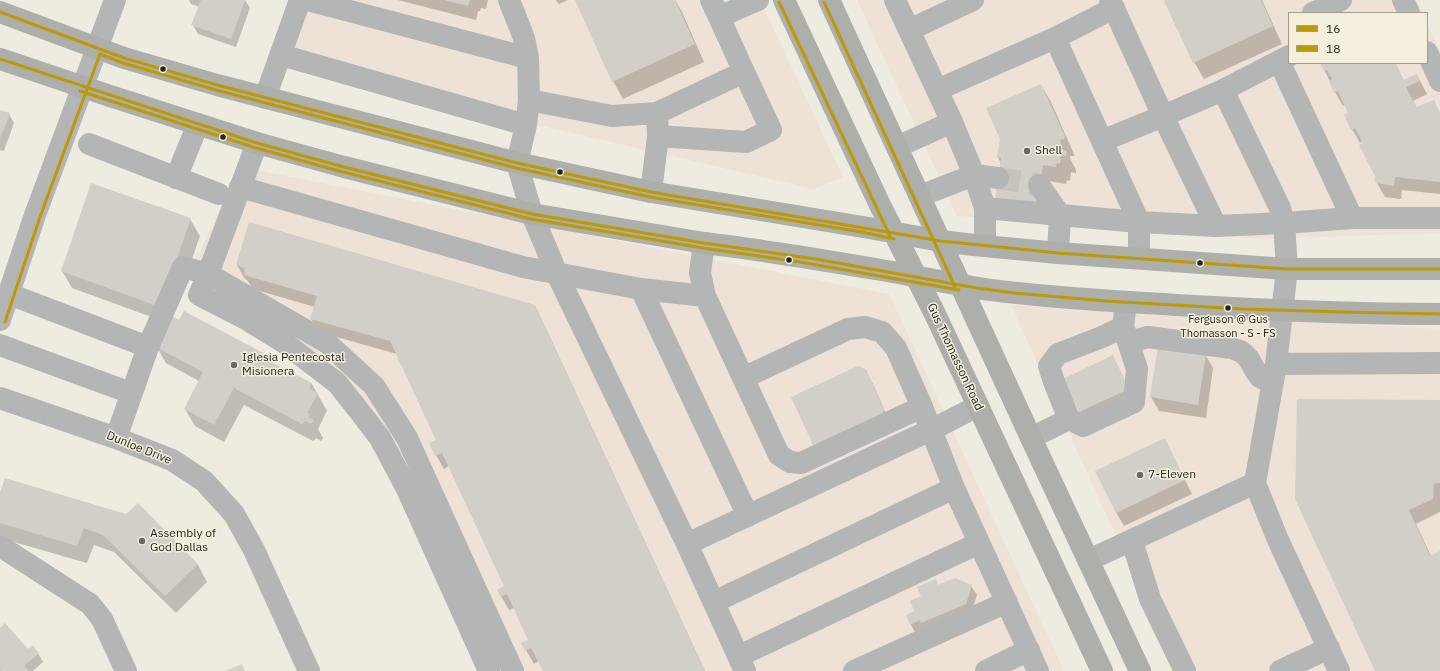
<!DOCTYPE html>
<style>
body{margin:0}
#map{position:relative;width:1440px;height:671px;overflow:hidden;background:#eeece1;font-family:"IBM Plex Sans",sans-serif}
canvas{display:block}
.legend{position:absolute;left:1288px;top:12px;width:140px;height:52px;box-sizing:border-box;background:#f3efdc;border:1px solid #a09d8f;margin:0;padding:5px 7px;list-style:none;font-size:12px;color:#24231c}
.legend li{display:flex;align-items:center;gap:8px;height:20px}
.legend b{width:20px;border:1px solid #a09d8f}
</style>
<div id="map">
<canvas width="1440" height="671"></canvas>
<ul class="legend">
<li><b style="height:5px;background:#bd9908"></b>16</li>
<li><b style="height:5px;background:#bd9908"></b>18</li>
</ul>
</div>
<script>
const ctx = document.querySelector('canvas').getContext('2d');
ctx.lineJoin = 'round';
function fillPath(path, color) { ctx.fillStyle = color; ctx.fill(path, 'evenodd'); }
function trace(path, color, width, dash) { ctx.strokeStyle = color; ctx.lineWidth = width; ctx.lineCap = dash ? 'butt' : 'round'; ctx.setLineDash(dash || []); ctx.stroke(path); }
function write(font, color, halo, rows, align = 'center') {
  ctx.font = font + ' "IBM Plex Sans",sans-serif'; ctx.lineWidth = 3; ctx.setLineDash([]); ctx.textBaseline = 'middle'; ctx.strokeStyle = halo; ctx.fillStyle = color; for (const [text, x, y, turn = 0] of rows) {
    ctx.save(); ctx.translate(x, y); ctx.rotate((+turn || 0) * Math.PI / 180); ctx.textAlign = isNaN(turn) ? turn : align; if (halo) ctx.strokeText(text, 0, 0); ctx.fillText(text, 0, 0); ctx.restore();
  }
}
fillPath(new Path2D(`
 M290,0H760L843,177L814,189L266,62Z
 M857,0H1416L1423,13H1289V63H1427V23L1440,51V233L1259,239L957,216Z
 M240,167L889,294L1064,671H490L378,420L191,270Z
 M1011,305L1440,329V671H1177Z`), '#eee1d5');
fillPath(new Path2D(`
 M189,0H245L250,8L236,47L198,34L193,25L200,7L191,4Z
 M398,0H488L486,9L481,8L480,11H478L476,20Z
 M556,0H568L559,4Z
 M576,0H675L682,12L704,62L623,99L613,81Z
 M1169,0H1262L1282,44L1204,79L1194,62Z
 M1321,63H1395L1404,81L1417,75L1427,94L1413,101L1417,108L1433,101L1440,113V194L1402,190L1401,199L1385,197L1377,183L1378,179L1364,144L1363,141L1360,143L1352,129L1349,114L1345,105L1343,106L1335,92Z
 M1041,85L1051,102L1074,154V156H1070V158L1076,170V173L1071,172L1070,181L1067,180L1066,184L1043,180L1038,209L1001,164L998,157Z
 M0,111L9,114L14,123L4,151L0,150Z
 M190,219L200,236L172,317L267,356L271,362L312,384L327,411L318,429L323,438L321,441L316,438L313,441L244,405L224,442L195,426L185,409L199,381L166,363L156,346L168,323L72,288L62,271Z
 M250,223L534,306L542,320L705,671H544L539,661L534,664L526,650L529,641L514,608L509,610L501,596L505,587L449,466L444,469L436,455L437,440L397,354L319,332L311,319L315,307L253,289L247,280L245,279L237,265Z
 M1205,354L1213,368L1206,418L1159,411L1151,397Z
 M1113,357L1130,394L1082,416L1080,412Z
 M865,370L873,384L891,425L889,431Z
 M1440,401V512L1416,524L1431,556L1440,552V671H1376L1296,499Z
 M1164,439L1192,494L1124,526L1116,512Z
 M0,495L126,515L138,504L198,565L207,582L176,613L114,552L94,545L87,563L0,538Z
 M971,586L977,595L971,613L916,634L911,625L916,612Z
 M0,630L28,650L38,653L43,662L33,671H0Z`), '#0003');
fillPath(new Path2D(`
 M201,0H245L231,39L191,25Z
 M444,0H470L468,6Z
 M575,0H675L695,44L612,82Z
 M1167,0H1261L1273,26L1193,63L1164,1Z
 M1320,63H1395L1403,80L1417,74L1420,81L1406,87L1416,107L1434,100L1440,113V182L1395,177L1394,186L1376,183L1374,179L1376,178L1359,145L1363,143L1355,128L1351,130L1344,115L1348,113L1338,91L1334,93L1329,81L1332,79L1327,70L1324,71Z
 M1041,84L1065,136L1064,140L1061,139L1059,149L1067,151L1066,156L1061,155L1060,164L1057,163L1056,167L1043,165L1036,205L995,199L1001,158L997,157L1000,139L986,108Z
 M0,110L10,113L0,139Z
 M91,183L191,218L160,307L61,271Z
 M249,222L535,305L705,671H543L531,648L525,651L521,643L528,640L507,594L501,597L497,590L504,586L442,453L435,456L429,443L436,440L390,341L310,319L317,296L244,275L245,268L236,265Z
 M184,311L267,355L265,359L312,383L309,389L318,393L307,413L310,414L308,417L314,420L311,424L305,421L302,424L234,388L214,425L184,409L203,372L154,346L171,315L179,320Z
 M1158,346L1206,354L1198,405L1150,397Z
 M1113,355L1129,389L1079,412L1063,379Z
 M858,366L866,369L884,410L882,418L815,449L791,397Z
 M1297,399L1440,400V483H1434L1433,499L1409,510L1430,556L1440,551V671H1375L1295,499Z
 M1165,438L1185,480L1116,513L1095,471Z
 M5,478L126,514L138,503L198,564L165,596L103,535L84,528L77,546L0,523V492Z
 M955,578L972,585L966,604L921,623L920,620L910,625L906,615L914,611L910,601L921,596L917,587L936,579L938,585Z
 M5,623L28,649L32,645L39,653L24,666L28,670L27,671H1L0,670V628Z
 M242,664L245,671H225Z`), '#d1cfc7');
trace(new Path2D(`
 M998,178L1039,185`), '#c6c4ba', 22, [22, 11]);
trace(new Path2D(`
 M308,0L528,58
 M509,0L524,38L528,58L529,100L526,125L517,163L532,214L557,274L687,544L745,671
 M711,0L719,17L758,0
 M895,0L952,122L897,147
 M1110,0L1163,116L1223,90L1289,56
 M1403,0L1409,13
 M1313,13L1341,0
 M909,30L973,0
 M1055,38L1114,8
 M1427,52L1440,81
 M281,55L526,125
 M1279,61L1352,218H1440
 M937,90L1055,38L1139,222L1216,226L1284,223L1352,218
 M1223,90L1280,208L1284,223L1287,269L1276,364L1255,483L1278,540L1339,671
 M265,98L300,0
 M529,100L612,116L657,113
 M952,122L974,175L985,208V246
 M658,136L746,142L771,130L744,72
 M1102,141L1163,116L1216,226
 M257,143L208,274L326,342L374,386L407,438L513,671
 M89,144L219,194
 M176,178L198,124
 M1039,185L1060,215
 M240,187L523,267L641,289
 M651,192L658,136L657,113L744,72L719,17
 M920,196L974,175L998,178
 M985,208L1060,215
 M704,243L700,273L705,296L641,289L748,516
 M1058,253L1060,215L1139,222V258
 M9,294L148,347
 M705,296L779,455L790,462L801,463L922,407
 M0,320L35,215L115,0
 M1129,342L1148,337L1232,348L1242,352L1249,359L1255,370L1260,377L1272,383
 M0,345L131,393
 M1276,364L1440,363
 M743,378L848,329L865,327L882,332L896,348L922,407L954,488L1038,671
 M0,398L116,438L172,460L204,481L234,514L254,550L309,671
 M1069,419L1083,426L1134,402L1137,369L1124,329
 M116,438L148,347L183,267L208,274L199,295L246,319L282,341L337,383L360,412L380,438L406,487L489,671
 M1031,438L1069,419L1054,382L1049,366L1058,354L1102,337L1123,327L1126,302
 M1132,541L1150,599L1185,671
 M687,544L931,430L978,406
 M0,546L90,604L102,619L126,671
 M1089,560L1255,483
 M714,602L954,488
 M739,656L979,543
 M854,671L1007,602
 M986,671L1029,650
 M1280,671L1329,648`), '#b4b6b5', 22);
trace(new Path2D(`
 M784,0L879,203L935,314L1102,671
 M829,0L1031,438L1140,671
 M0,12L124,58L217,85L517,163L651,192L863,227L941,241L974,245L1058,253L1287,269H1440
 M0,59L110,96L257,143L344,167L532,214L704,243C763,250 822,260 881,270C918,276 954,285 991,290C1052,298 1114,301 1176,305C1264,310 1352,314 1440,314`), '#adafab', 22);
trace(new Path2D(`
 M0,12L124,58L217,85L517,163L651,192L941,241L1058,253L1287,269H1440
 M0,59L257,143L344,167L532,214L704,243L815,259L977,288L1014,293L1106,301L1242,309L1341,312L1440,314`), '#bd9908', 3);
trace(new Path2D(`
 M779,2L890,236
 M824,2L955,287
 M80,91L256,148L343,172L531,219L703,248L800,262L959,290
 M5,322L40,217L100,54L123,63L216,90L516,168L650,197L862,232L894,239`), '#bd9908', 3);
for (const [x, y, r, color] of [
 [163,69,3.5,"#24231c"],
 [223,137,3.5,"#24231c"],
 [1027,151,4,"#6b6961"],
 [560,172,3.5,"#24231c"],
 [789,260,3.5,"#24231c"],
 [1200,263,3.5,"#24231c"],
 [1228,308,3.5,"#24231c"],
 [234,365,4,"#6b6961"],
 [1140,475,4,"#6b6961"],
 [142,541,4,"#6b6961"]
]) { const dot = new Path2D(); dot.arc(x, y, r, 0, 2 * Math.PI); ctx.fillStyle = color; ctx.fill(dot); trace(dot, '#f3efdc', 1.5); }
write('11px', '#24231c', '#f3efdc', [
 ["Ferguson @ Gus",1228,320],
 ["Thomasson - S - FS",1228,334]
]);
write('12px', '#24231c', '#f3efdc', [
 ["Shell",1035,151],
 ["Iglesia Pentecostal",242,358],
 ["Misionera",242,372],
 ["7-Eleven",1148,475],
 ["Assembly of",150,534],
 ["God Dallas",150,548]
], 'left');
write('12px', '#24231c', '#f3efdc', [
 ["Gus Thomasson Road",955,357,65],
 ["Dunloe Drive",139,448,22]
]);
</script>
